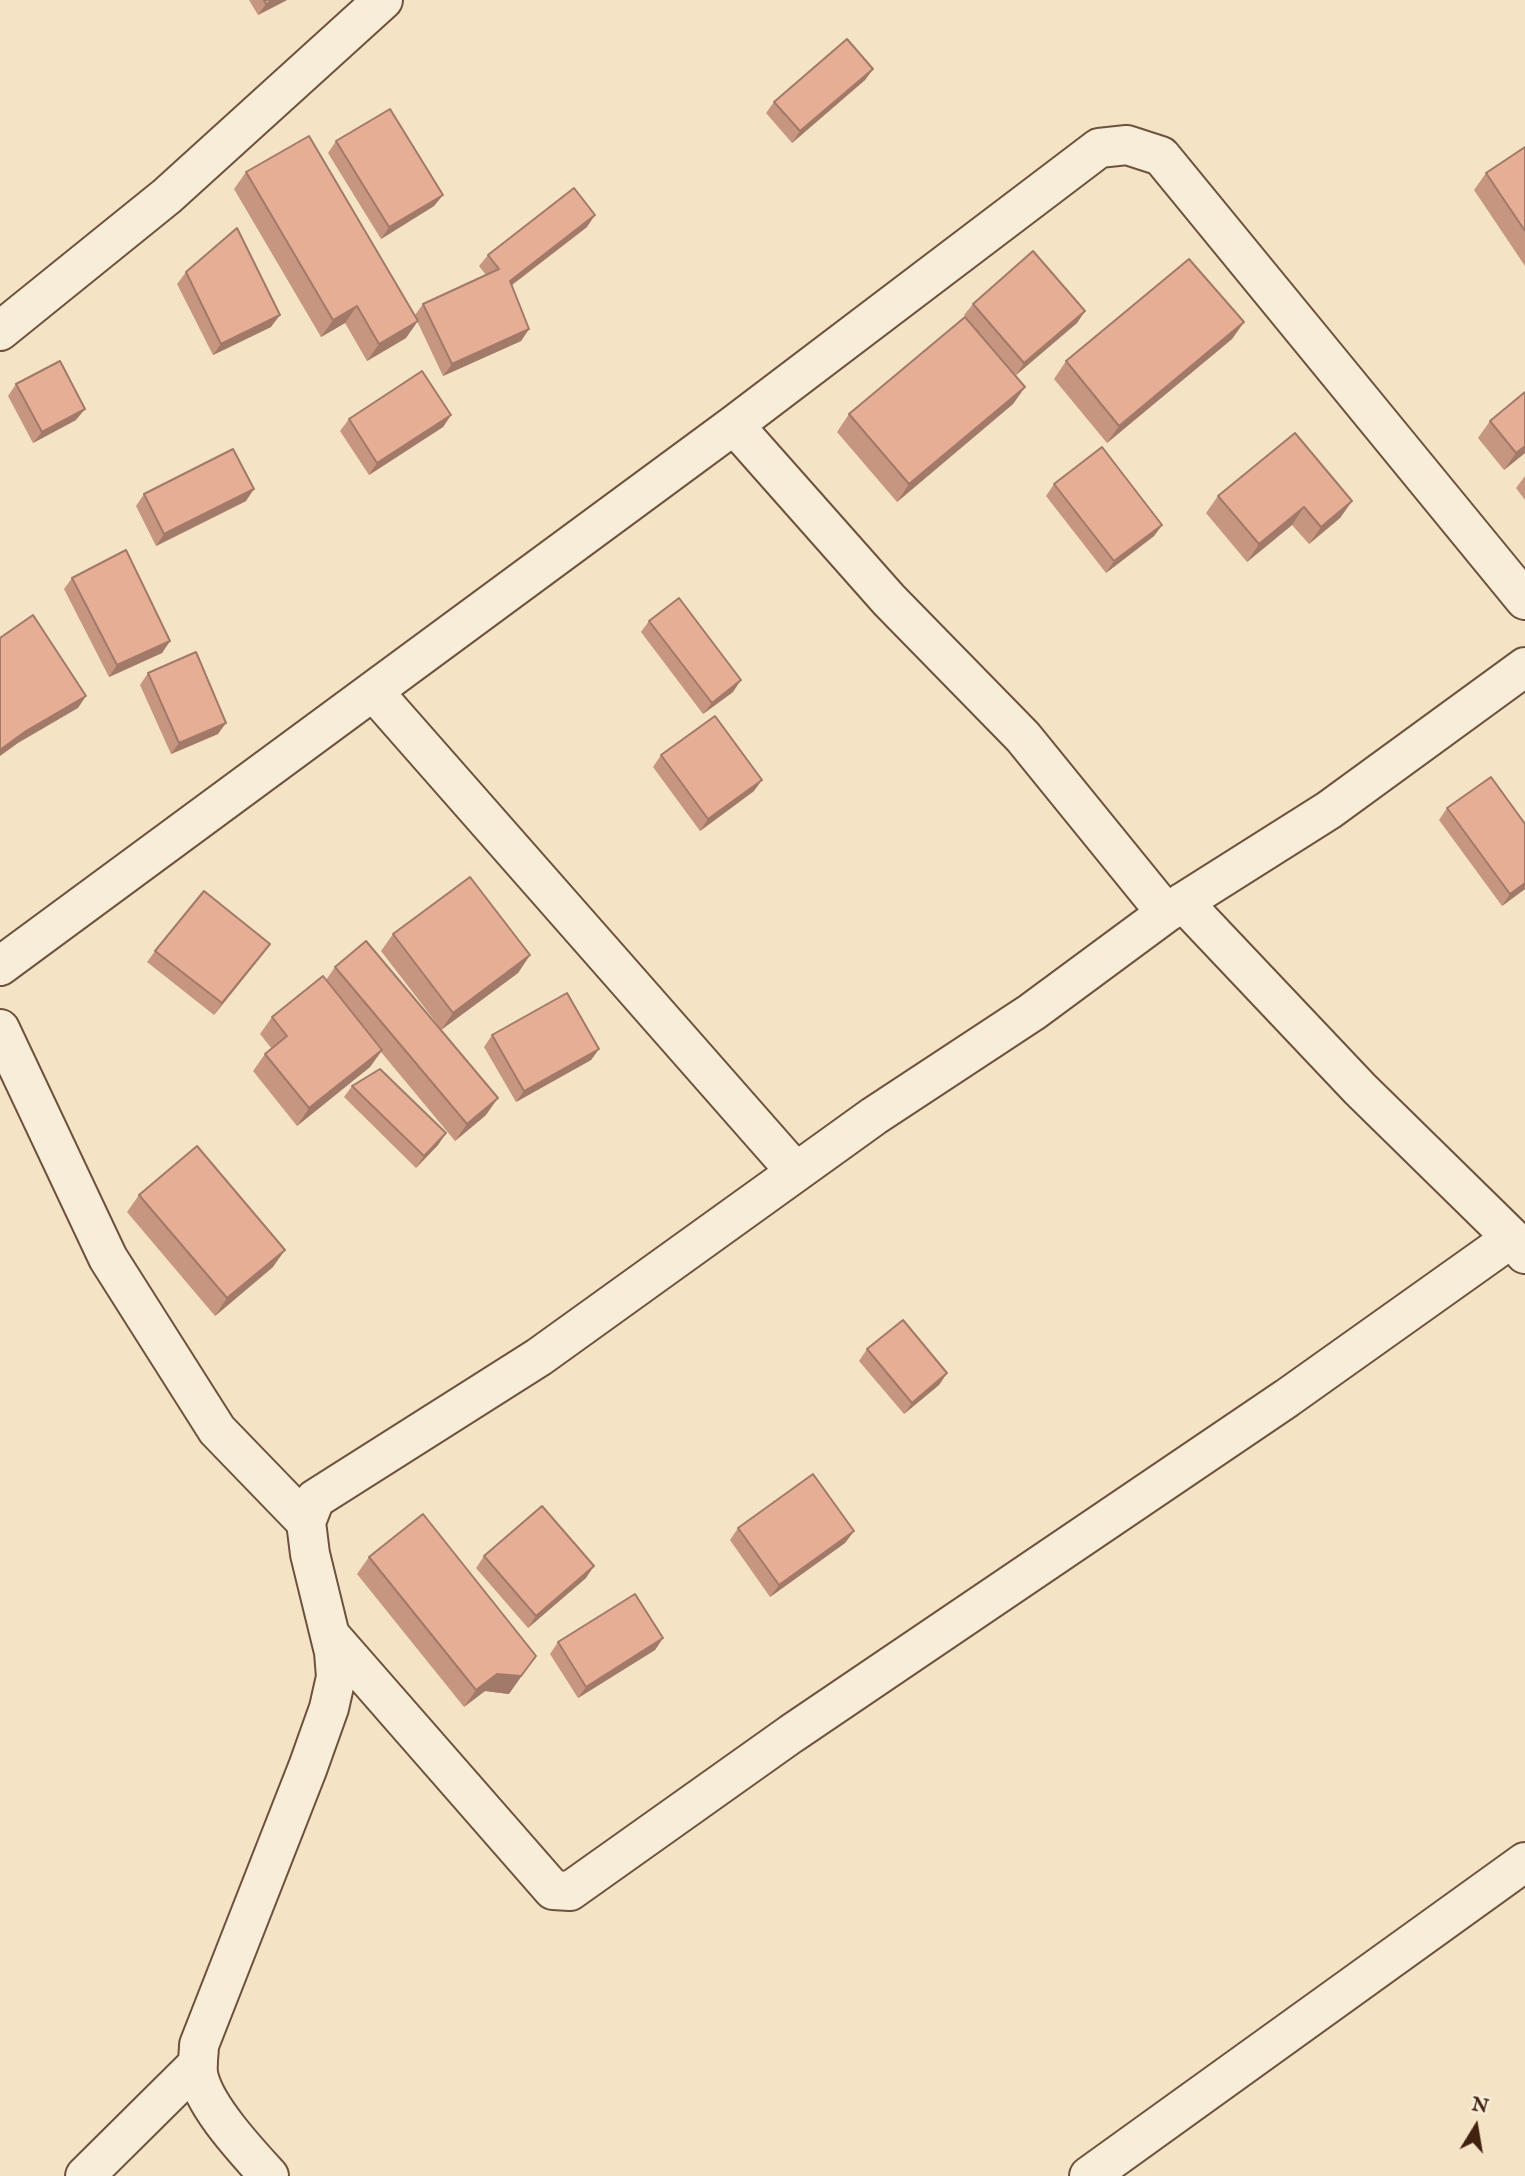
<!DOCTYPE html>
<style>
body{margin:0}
#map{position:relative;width:1525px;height:2176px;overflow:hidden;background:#f5e3c5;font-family:"IM FELL English",serif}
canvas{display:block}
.north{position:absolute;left:1441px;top:2092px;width:70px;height:70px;-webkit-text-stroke:5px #f8edd9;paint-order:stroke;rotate:11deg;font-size:19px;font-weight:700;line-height:28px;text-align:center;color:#412211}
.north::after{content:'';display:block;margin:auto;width:24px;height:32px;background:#412211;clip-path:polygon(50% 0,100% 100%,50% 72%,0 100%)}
</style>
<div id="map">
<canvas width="1525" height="2176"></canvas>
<div class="north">N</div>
</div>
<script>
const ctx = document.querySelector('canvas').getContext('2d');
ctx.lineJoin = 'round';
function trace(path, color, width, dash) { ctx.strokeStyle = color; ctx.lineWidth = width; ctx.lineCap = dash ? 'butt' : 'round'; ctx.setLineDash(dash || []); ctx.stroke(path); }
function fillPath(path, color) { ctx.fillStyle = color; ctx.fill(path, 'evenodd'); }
const minor = new Path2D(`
 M0,331L167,196L383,0
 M734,425L889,600L1023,737L1166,913
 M373,691L796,1172
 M1183,902L1360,1089L1512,1238L1525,1254
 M0,966L734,425L1099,148L1127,145L1161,156L1525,600
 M0,1029L108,1258L217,1430L306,1522
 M330,1635L553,1890L570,1891L791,1734L1287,1398L1512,1238
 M85,2176L198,2064
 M269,2176C247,2152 207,2109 199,2078C196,2068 199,2055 199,2045L308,1767L329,1708L336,1677L334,1652L310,1554L306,1522L315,1499L539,1357L874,1116L1032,1012L1166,913L1329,810L1525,667
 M1089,2176L1525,1862`);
trace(minor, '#6e523e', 42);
trace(minor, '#f8edd9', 38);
fillPath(new Path2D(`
 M249,0H287L258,15Z
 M873,69L865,80L792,143L766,113L774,102Z
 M336,141L443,195L434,206L381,239L328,153Z
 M1525,147V266L1474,190L1486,173Z
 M246,172L415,315L423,304L486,275L479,266L488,255L587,227L511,286L529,329L521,341L443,376L417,321L406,338L367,361L345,323L321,337L234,189Z
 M186,272L271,327L213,355L177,284Z
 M973,304L1085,311L1077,323L1016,375L964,315Z
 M1244,322L1232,339L1107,443L1054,379L1066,361Z
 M16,384L76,420L33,443L8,396Z
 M1025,387L1013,404L897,502L837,432L849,414Z
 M1525,392V453L1504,470L1478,438L1490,421Z
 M451,415L443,427L369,475L340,431L349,419Z
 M1525,476V500L1516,488Z
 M1054,484L1162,525L1154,536L1106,573L1046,496Z
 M144,494L246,501L156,546L136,506Z
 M1218,496L1352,501L1340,518L1309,544L1292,525L1247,562L1206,513Z
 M72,578L170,641L162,653L109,677L64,589Z
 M649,621L733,692L703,714L641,632Z
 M148,673L218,734L171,754L140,685Z
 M661,755L754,791L700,831L653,767Z
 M1447,808L1525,889L1502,906L1439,820Z
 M393,934L530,955L518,973L441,1030L486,1115L455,1141L381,1052L370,1067L297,1126L253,1071L265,1054L272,1049L260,1034L272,1017L326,980L335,967L441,1029L381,951Z
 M155,951L262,955L214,1015L147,962Z
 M492,1035L599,1049L591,1060L516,1102L484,1047Z
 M352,1086L446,1133L438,1145L416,1168L344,1097Z
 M139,1195L273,1267L215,1316L127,1212Z
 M867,1349L947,1373L939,1385L904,1414L859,1361Z
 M738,1528L854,1531L845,1543L770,1597L730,1540Z
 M484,1556L586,1578L528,1628L476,1568Z
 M369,1557L509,1694L485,1691L464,1707L357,1574Z
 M663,1638L655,1650L578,1698L550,1654L558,1642Z`), '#c79681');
fillPath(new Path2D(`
 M273,0H287L258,15L266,4Z
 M873,69L865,80L792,143L800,131Z
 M443,195L434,206L381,239L389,227Z
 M595,215L587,227L501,293L510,281Z
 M357,306L345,323L321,337L333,320Z
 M1085,311L1077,323L1016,375L1024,363Z
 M280,315L271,327L213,355L221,344Z
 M418,321L406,338L367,361L379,344Z
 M1244,322L1232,339L1107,443L1119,426Z
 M529,329L521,341L443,376L452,364Z
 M1025,387L1013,404L897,502L909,484Z
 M85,409L76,420L33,443L42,432Z
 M451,415L443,427L369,475L377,463Z
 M1525,446V453L1504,470L1516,453Z
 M254,489L246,501L156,546L164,534Z
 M1352,501L1340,518L1309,544L1321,527Z
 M1304,507L1292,525L1247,562L1259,544Z
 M1162,525L1154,536L1106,573L1114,561Z
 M170,641L162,653L109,677L117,665Z
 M741,680L733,692L703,714L712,703Z
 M86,696L78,708L18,743L0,756V750L26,731Z
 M226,723L218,734L171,754L179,743Z
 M762,780L754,791L700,831L708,819Z
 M1525,883V889L1502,906L1510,894Z
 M270,944L262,955L214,1015L222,1003Z
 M530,955L518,973L441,1030L453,1013Z
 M599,1049L591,1060L516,1102L524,1091Z
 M382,1050L370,1067L297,1126L309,1108Z
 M498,1098L486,1115L455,1141L467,1124Z
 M446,1133L438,1145L416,1168L424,1156Z
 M285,1250L273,1267L215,1316L227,1298Z
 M947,1373L939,1385L904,1414L912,1403Z
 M854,1531L845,1543L770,1597L779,1585Z
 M594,1566L586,1578L528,1628L536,1616Z
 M663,1638L655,1650L578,1698L586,1687Z
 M536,1656L509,1694L485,1691L464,1707L476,1690L497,1674Z`), '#a27a69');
const building = new Path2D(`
 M264,0H273L266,4Z
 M847,39L873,69L800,131L774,102Z
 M390,109L443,195L389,227L336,141Z
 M309,136L418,321L379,344L357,306L333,320L246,172Z
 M1525,147V231L1486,173Z
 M574,188L595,215L510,281L529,329L452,364L423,304L499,269L488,255Z
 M237,228L280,315L221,344L186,272Z
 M1033,251L1085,311L1024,363L973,304Z
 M1189,259L1244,322L1119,426L1066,361Z
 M965,317L1025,387L909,484L849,414Z
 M60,361L85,409L42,432L16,384Z
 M422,371L451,415L377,463L349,419Z
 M1525,392V446L1516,453L1490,421Z
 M1295,433L1352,501L1321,527L1304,507L1259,544L1218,496Z
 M1102,447L1162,525L1114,561L1054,484Z
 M233,449L254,489L164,534L144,494Z
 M126,550L170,641L117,665L72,578Z
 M679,598L741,680L712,703L649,621Z
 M33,615L86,696L26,731L0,750V638Z
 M196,652L226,723L179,743L148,673Z
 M715,716L762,780L708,819L661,755Z
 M1491,777L1525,824V883L1510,894L1447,808Z
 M470,877L530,955L453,1013L393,934Z
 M204,891L270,944L222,1003L155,951Z
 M366,941L498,1098L467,1124L335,967Z
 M323,976L382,1050L309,1108L265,1054L287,1036L272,1017Z
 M567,993L599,1049L524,1091L492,1035Z
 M380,1069L446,1133L424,1156L352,1086Z
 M197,1146L285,1250L227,1298L139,1195Z
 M903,1320L947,1373L912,1403L867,1349Z
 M813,1474L854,1531L779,1585L738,1528Z
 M542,1506L594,1566L536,1616L484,1556Z
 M423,1514L536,1656L521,1676L497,1674L476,1690L369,1557Z
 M635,1594L663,1638L586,1687L558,1642Z`);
fillPath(building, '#e7ae96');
trace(building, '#a27a69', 2);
</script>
